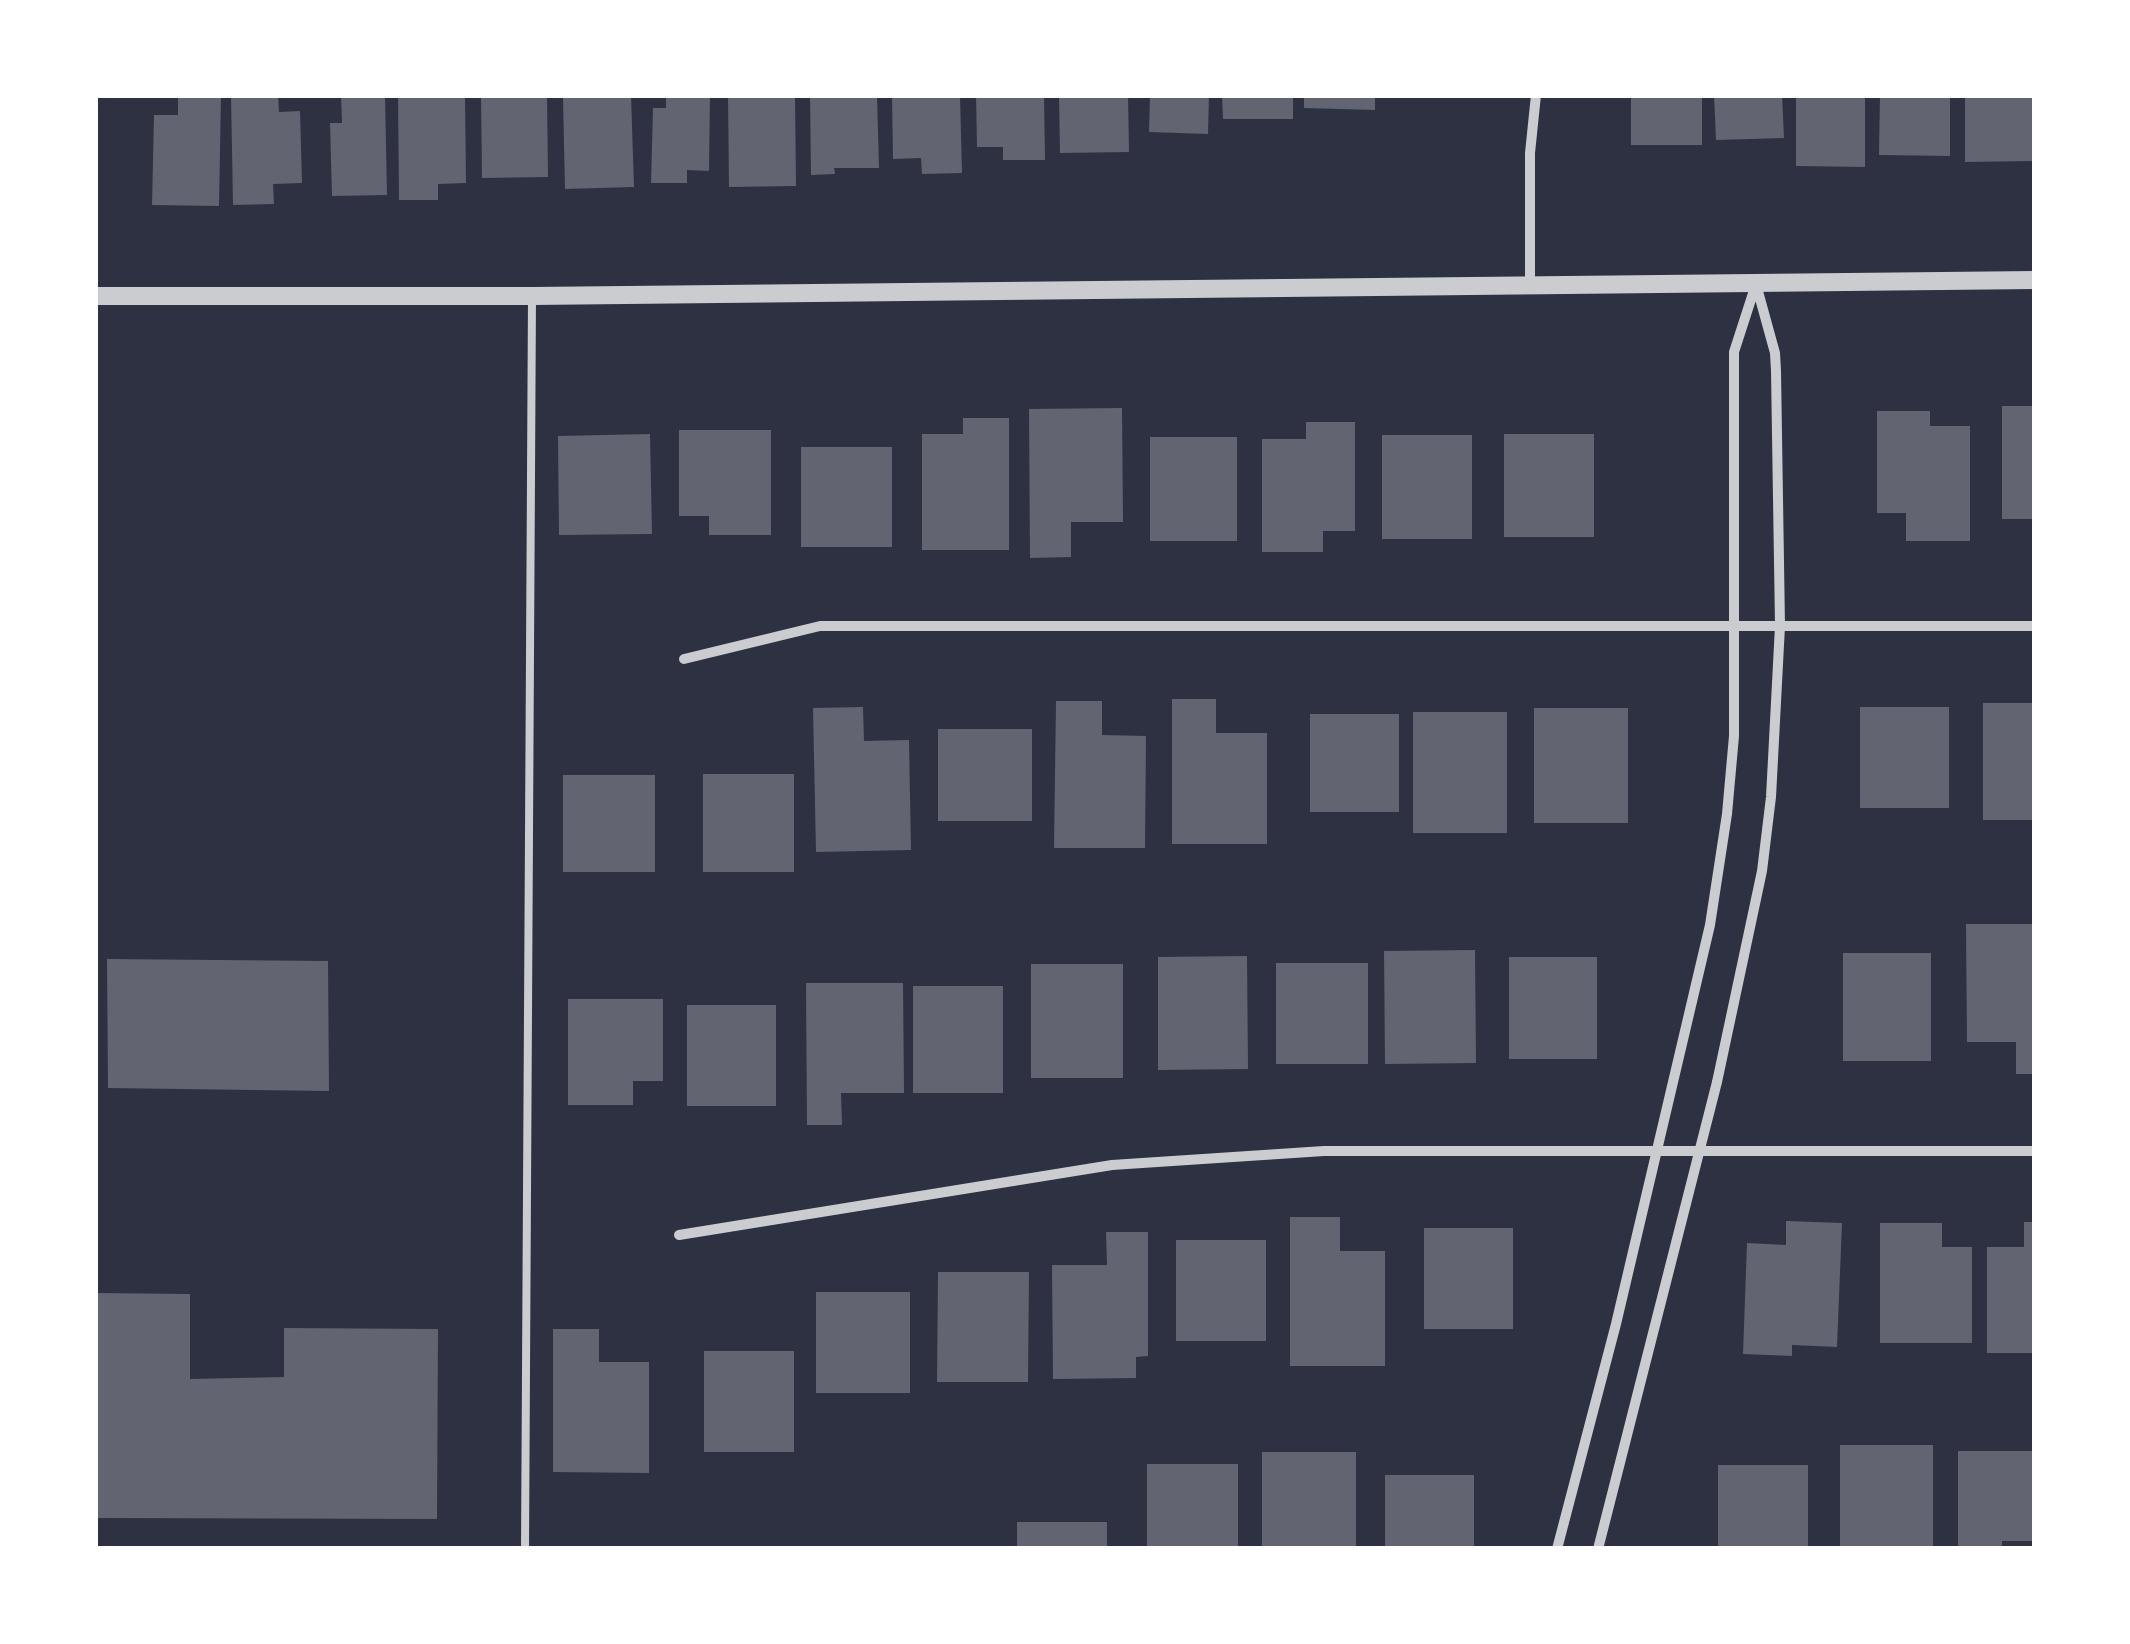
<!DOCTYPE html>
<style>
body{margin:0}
#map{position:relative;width:2130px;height:1644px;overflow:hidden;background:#2d3142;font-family:"IBM Plex Serif",serif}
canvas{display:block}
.frame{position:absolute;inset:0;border:98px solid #fff;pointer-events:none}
</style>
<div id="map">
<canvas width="2130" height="1644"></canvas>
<div class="frame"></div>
</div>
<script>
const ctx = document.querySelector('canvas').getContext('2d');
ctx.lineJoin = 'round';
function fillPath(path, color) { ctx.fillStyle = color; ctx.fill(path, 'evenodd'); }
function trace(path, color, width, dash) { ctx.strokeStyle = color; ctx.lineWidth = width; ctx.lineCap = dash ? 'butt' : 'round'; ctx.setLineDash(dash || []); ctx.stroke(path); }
fillPath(new Path2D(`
 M178,95H221L219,206L152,205L154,115H178Z
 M231,95H278L279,112L300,111L302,183L273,184L274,204L233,205Z
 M341,95H385L387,195L332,196L330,123H342Z
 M398,95H465L466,183L438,184V200H399Z
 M481,95H547L548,177L482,178Z
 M592,95H631L634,187L565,189L563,98H592Z
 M666,95H710L709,171L687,170V183H651L653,108H666Z
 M728,95H795L796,186L729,187Z
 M810,95H877L879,168H834L835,174L811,175Z
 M892,95H960L962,173L922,174L921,158L893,159Z
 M976,95H1044L1045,160H1003V147H977Z
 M1059,95H1128L1129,152L1060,153Z
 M1150,95H1209L1208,134L1149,132Z
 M1222,95H1293V119H1223Z
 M1304,95H1375V110L1304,108Z
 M1631,95H1702V145H1631Z
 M1714,95H1782L1784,138L1716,140Z
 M1796,95H1865V167L1796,166Z
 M1880,95H1950V156L1879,155Z
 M1965,95H2033V161L1965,162Z
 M2002,406H2035V519H2002Z
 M1122,408L1123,522H1071V557L1030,558L1029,409Z
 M1877,411H1930V426H1970V541H1906V513H1877Z
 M963,418H1009V550H922V434H963Z
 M1306,422H1355V531H1323V552H1262V439H1306Z
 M679,430H771V535H709V516H679Z
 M650,434L652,534L559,535L558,436Z
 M1504,434H1594V537H1504Z
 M1382,435H1472V539H1382Z
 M1150,437H1237V541H1150Z
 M801,447H892V547H801Z
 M1172,699H1216V733H1267V844H1172Z
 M1056,701H1102V735L1146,736L1145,848H1054Z
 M1983,703H2035V820H1983Z
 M863,707L864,741L909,740L911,850L816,852L813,708Z
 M1860,707H1949V808H1860Z
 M1534,708H1628V823H1534Z
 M1413,712H1507V833H1413Z
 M1310,714H1399V812H1310Z
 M938,729H1032V821H938Z
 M703,774H794V872H703Z
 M563,775H655V872H563Z
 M1966,924H2035V1074H2016V1042H1967Z
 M1475,950L1476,1063L1385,1064L1384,951Z
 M1843,953H1931V1061H1843Z
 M1247,956L1248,1069L1158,1070V957Z
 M1509,957H1597V1059H1509Z
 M107,959L328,961L329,1091L108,1088Z
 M1276,963H1368V1064H1276Z
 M1031,964H1123V1078H1031Z
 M806,983H903L904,1093H841L842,1125H807Z
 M913,986H1003V1093H913Z
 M568,999H663V1081H633V1105H568Z
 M687,1005H776V1106H687Z
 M1290,1217H1340V1251H1385V1366H1290Z
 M1786,1221L1842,1223L1837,1347L1792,1345V1356L1743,1354L1747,1243L1786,1245Z
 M2024,1222H2035V1353H1987V1247H2024Z
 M1880,1223H1942V1247H1972V1343H1880Z
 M1424,1228H1513V1329H1424Z
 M1106,1232H1148V1356L1136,1357V1378L1053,1379L1052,1265H1107Z
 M1176,1240H1266V1341H1176Z
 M938,1272H1029L1028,1382H937Z
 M816,1292H910V1393H816Z
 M95,1293L190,1294V1379L284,1377V1328L438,1329L437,1519L95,1518Z
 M553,1329H599V1362H649V1473L553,1472Z
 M704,1351H794V1452H704Z
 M1840,1445H1933V1549H1840Z
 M1958,1451H2035V1541H2002V1549H1958Z
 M1262,1452H1356V1549H1262Z
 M1147,1464H1238V1549H1147Z
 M1718,1465H1808V1549H1718Z
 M1385,1475H1474V1549H1385Z
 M1017,1522H1107V1549H1017Z`), '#626471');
trace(new Path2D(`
 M525,1549L532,296`), '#caccd0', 8);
trace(new Path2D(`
 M1530,287V153L1536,95
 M684,659L820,626H2035
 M679,1235L1112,1165L1324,1151H2035
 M1557,1549L1616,1324L1710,925L1727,814L1734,736V352L1756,284
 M1598,1549L1717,1082L1762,871L1771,797L1780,626L1776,371L1775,353L1756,284`), '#caccd0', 10);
trace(new Path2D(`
 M95,296H532L2035,280`), '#caccd0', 18);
</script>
